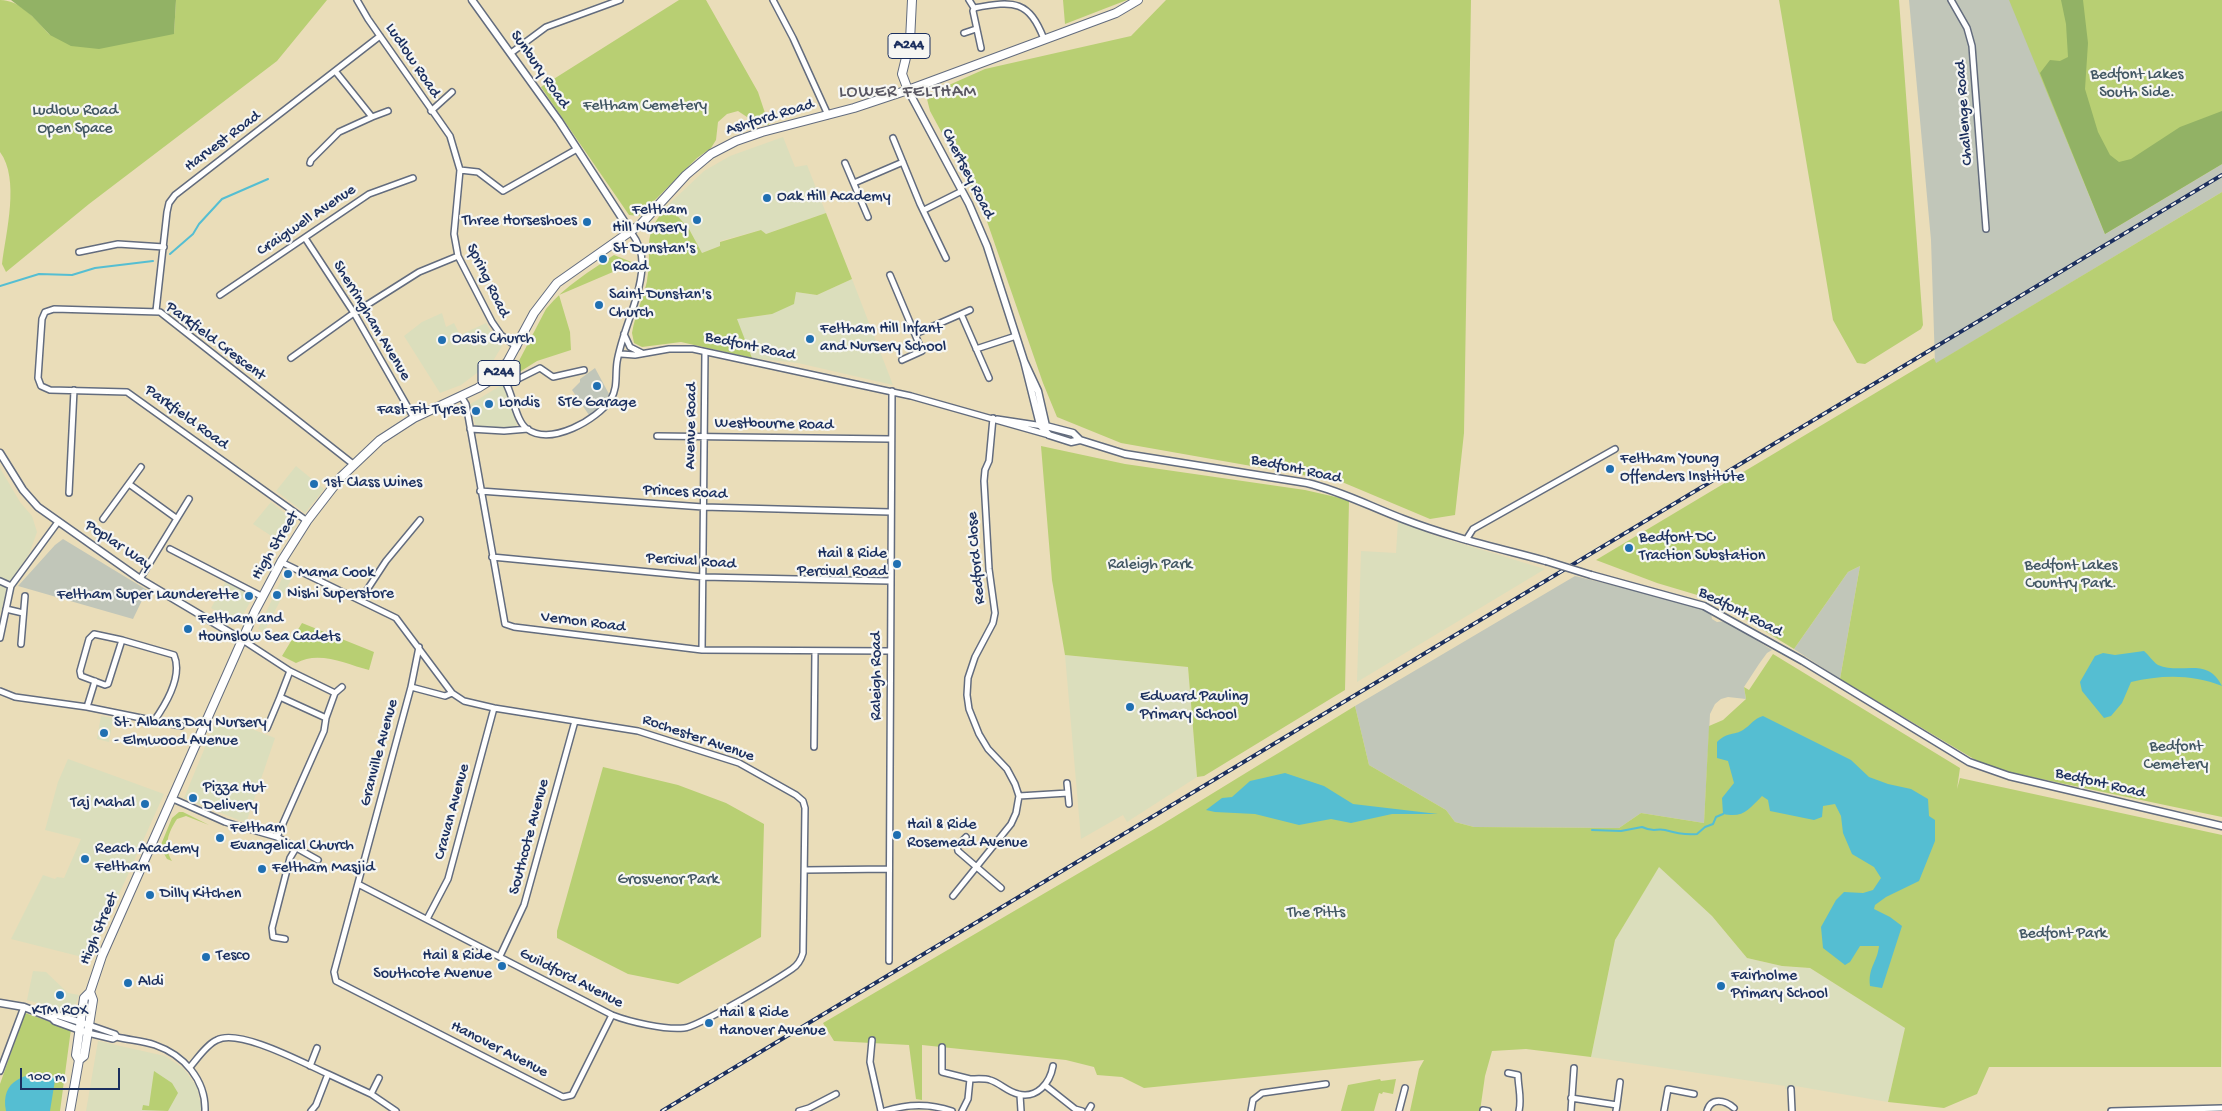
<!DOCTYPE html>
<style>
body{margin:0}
#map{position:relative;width:2222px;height:1111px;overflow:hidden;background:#eaddb9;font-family:"Gochi Hand",sans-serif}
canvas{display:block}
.scale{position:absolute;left:20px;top:1068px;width:100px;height:22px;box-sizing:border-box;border:2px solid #1b2f5e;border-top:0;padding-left:6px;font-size:15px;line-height:18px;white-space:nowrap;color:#1b2f5e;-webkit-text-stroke:4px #f6f6f2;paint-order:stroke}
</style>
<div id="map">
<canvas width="2222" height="1111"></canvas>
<div class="scale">100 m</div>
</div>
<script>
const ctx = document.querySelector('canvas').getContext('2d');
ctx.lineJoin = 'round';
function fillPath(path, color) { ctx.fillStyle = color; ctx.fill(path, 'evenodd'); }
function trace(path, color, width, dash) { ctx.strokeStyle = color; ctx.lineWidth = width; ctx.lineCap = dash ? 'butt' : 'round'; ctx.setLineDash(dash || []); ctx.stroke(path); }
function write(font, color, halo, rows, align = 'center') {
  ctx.font = font + ' "Gochi Hand",sans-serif'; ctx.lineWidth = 4.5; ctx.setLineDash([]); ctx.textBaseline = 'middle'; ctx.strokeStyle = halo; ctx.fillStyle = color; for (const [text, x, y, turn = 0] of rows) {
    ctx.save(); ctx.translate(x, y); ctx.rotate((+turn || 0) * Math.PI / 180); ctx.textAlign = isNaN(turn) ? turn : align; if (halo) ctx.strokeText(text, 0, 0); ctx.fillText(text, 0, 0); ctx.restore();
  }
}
fillPath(new Path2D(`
 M783,137L795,167L807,165L826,213L766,234L761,230L720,241V246L702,253L689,229L668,205L704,171L730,156Z
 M852,279L893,385L798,363L752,358L736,319L772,314L796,292L817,295Z
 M442,313L446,327L454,323L460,335L486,323L495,339L502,346L493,361L461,385L440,393L404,336L422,322Z
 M503,384L517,425L515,428L476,427L469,405Z
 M296,466L324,489L305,513L276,491Z
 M0,468L20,502L32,516L37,532L29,554L9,583L0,614Z
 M271,502L297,523L282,543L253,524Z
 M1398,521L1436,536L1545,569L1357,682L1361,551L1396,553Z
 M286,570L294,574L264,632L258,629Z
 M226,581L254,595L238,624L211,608Z
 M1065,655L1188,667L1197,777L1127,822L1123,815L1081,839Z
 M101,716L113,718L109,742L97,739Z
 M218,716L275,738L246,823L184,798Z
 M68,759L164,794L90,959L11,939L43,875L55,879L57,877L64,878L81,839L45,830L58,782Z
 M1659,866L1712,916L1747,958L1782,966L1810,968L1905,1028L1888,1102L1795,1086V1089H1785V1086L1591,1057L1615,940Z
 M33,971L46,972L68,993L79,995L73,1011L68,1012L27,1000Z
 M98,1041L165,1056L183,1068L197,1087L202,1111H86Z`), '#dbdebc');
fillPath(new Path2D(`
 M1909,0H2010L2105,234L2222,164V192L1935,364L1931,240Z
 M595,368L609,394L602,405L589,415L572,390L580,382V379Z
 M63,539L147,590L133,619L18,586L55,545Z
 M1860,566L1840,679L1794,649L1848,572Z
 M1575,576L1701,607L1711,613L1712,619L1717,622L1726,621L1772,650L1767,653L1759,664L1744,687L1746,699L1728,697L1721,699L1715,704L1710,714L1704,823L1641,813L1619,828L1474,827L1455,822L1446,810L1369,765L1355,706Z`), '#c1c6b9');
fillPath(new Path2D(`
 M0,0C21,0 36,20 50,35L174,34L176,0H327L277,61L89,204L6,272L2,264C6,232 20,179 0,152Z
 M679,0H706L758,92L769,125H759L738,111L727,114L718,122L716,140L711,148L697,158L639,216L629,215L541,87Z
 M1063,0H1127L1065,24Z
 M1166,0H1471L1464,433L1455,515L1430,519L1342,482L1121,443L1057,417L1043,383L982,207L930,111L927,99L931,93L985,69L1131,36Z
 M1779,0H1899L1923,325L1921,329L1865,364L1857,363L1833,320Z
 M2009,0H2222V164L2105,234Z
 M2222,192V817L1989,768L1840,679L1860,566L1848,572L1794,649L1714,600L1657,583L1596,560L1934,358L1936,363Z
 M668,205L689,229L702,253L720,246V242L761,230L766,234L826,213L852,279L817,295L796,292L794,304L772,314L737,319L752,358L681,342L642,347L634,343L632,333C635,315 643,299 647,281C654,245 639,239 668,205Z
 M614,255L634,263L559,295L570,332L571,350L537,361L510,378L546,309C565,286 590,271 614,255Z
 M1041,446L1125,464L1305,490L1349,500L1345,690L1204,776L1197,777L1188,667L1065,655L1052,580Z
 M302,623L374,652L369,670C346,664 319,650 296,663L282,656Z
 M1773,654L1960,768L1957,789L1960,778L2222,835L2221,1067H1989L1977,1094L1944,1108L1888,1102L1905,1028L1810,968L1782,966L1747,958L1712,916L1659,867L1615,940L1591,1057L1526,1049L1492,1051L1485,1076L1480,1111H1410L1419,1069L1424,1060L1144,1088L1122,1077L1097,1075L1094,1067L1066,1060L922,1045V1100L916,1099L909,1045L834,1041L823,1023L1161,825L1355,706L1369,765L1446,810L1455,822L1474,827L1619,828L1641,813L1704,823L1709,726L1723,720L1746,699L1744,687L1749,690Z
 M603,767L678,785L726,803L764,824L761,937L678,984L628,974L557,938V931Z
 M179,812H183L209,825L186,816L177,819C168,833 163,846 172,861L167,859L160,847L172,818Z
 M25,1013L71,1029L60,1111H0V1084Z
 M154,1071L172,1083L178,1093L168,1111L142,1110L143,1105L149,1106Z
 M1380,1079L1381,1081L1396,1079L1393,1094L1383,1092L1382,1094L1379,1093L1374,1111H1341L1348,1085Z`), '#b8cf73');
fillPath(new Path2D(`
 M11,0H176L174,34L99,49L71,46L50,35L32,16Z
 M2061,0H2083L2088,43L2085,89L2098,132L2110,155L2119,162L2131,159L2180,127L2222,111V164L2105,234L2040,73L2050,60L2060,61L2068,57L2066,24Z`), '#92b265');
fillPath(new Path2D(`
 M2144,651C2149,655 2153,662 2158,665C2182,675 2207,656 2222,686C2192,674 2161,675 2131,682L2122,703L2111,716L2104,718L2082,691L2080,682L2095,656L2103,653L2115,655Z
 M1763,716L1851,760L1869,777L1888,784L1911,789L1928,799L1929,816L1935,820V841L1919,881L1886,897L1875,905L1874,909L1890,917L1902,926L1882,988L1870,986C1868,967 1877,963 1879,946H1860L1850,962L1845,965L1823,948L1821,927L1836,900L1844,892L1863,893L1873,890L1881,878L1874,867L1852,854L1843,833L1841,816L1835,804L1823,806L1822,817L1814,820L1770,811L1768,800L1762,796C1748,810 1744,818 1723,814L1722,798L1734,783L1728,761L1717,758V742C1729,731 1733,736 1743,730C1751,725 1753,719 1763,716Z
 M1285,773L1324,786L1353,804L1438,814H1392L1351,823L1331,819L1299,825L1255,814L1215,812L1206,810L1222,798L1232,797L1250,781Z
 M50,1073L55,1080L50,1111H6C0,1080 25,1073 50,1073Z`), '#55bed2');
trace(new Path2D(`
 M170,254L193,234L199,224L222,199L268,179
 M0,286L39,274L72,275L95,268L153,261
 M1592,830L1621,831L1642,827C1655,833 1655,828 1665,830C1675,833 1685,835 1697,834L1705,827L1713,824L1716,817L1723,814`), '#55bed2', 2);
const minor = new Path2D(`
 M357,0L368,19L450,136L460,170
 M773,0L793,38L828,115
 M969,0L974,8
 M1951,0L1967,28L1972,46L1986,229
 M964,33L976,29
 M981,48L973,11L974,8C1015,0 1029,1 1044,39
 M511,53L546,27L620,0
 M431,111L452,92
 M372,117L388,111
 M893,138L920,204L946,258
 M310,163L311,160L339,132L372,117L336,72
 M845,163L868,217
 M854,183L903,162
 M924,210L962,191
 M305,238L354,313L414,418
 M79,252L118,244L164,247
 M890,275L922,351L902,360
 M220,295L369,194L413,178
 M156,311L167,212L169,203L175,195L380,36
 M961,314L970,310
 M624,334L630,347L642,353
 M915,334L961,314L989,378
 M517,347L501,335L492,322L458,256L454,234L460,170L478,172L503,191L577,149
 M976,349L1016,336
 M621,354L635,355L669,349H693L911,396L1049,435
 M291,358L351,315L419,272L458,256
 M499,372C513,387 514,420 527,429C551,446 597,420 611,399C618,387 615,376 617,362C622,331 640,300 642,267C643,253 639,243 631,232
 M508,384L540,368L553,377L584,370
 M461,396L466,404L505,624L514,627L702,650L890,651
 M997,419L1043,426
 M470,429L504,431L528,429
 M657,436L890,439
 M129,484L176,518
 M480,491L703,507L890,512
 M69,493L74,390
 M103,519L141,467
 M307,521L127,392L50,390L41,386L38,378L42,319L45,312L54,309L160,312L353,464
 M1466,540L1473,529L1615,449
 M170,549L263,597
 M492,557L703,577L890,581
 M281,562L396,618L452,693L464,701L494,708L638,731L739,763L796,795L803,801L805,808L803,953C801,960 798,965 792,969C776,980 698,1027 684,1028C665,1030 630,1022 612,1015L358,884
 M140,579L189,499
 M0,581L11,586
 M361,599L386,561L420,520
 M6,609L23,613
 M94,634L122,640L108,684L105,685L81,676L80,671L89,639Z
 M0,638L11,586L58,522
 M241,639L290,671L335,693L326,718L280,697L290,671
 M122,640L174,655C183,676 166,704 154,721
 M21,644L25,596
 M419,647L411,687L334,972L336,981L563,1097L572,1095L612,1015
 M702,650L705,352
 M411,687L445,696L452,693
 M0,691L15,697L87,707L181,726
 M335,693L342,687
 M87,707L95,681
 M267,728L280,697
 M814,747L815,651
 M1068,793L1069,804
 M1019,796L1068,793L1067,783
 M171,798L225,822L277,837L318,860
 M277,837L324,731L326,718
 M966,837L957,846L958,851L1001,888
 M805,870L889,869
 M953,896L1011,824L1016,813L1019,796L1015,784L1007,769L988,749L979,734L969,709L967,695L968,678L975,657L993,623L995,613L989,569L984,481L985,470L989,461L993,418
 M427,919L448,879L494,708
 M285,939L273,937L272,928L290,858L296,848
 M500,956L524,905L575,721
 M889,961L892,391
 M89,1025L115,1034L117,1037
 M88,1033L113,1039L117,1037C129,1040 143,1041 155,1045C184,1055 206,1080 205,1111
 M872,1040L870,1062L881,1111
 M942,1047V1072L970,1079
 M310,1066L317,1048
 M190,1067C197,1059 207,1044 217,1040C239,1028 305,1064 328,1074L316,1105L311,1111
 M0,1071L24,1007
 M1508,1073L1518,1075C1518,1087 1522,1098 1519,1111
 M328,1074L371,1094L396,1111
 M1046,1086L1075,1109L1082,1111
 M1791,1089L1792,1111
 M371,1094L379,1078
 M1020,1095L1021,1111
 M1571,1098L1617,1105L1616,1111
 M1617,1105L1620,1082
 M1483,1110L1488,1111
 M799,1111L809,1108L836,1094
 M885,1111C907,1104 931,1104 952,1111
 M962,1111L968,1099L970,1079C976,1079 984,1078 990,1080C1000,1083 1008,1092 1018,1094C1037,1099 1050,1083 1053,1066
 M1088,1111L1091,1106
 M1251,1111L1253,1100L1262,1093L1326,1084
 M1399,1111L1405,1088
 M1571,1111L1574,1068
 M1664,1111L1668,1089L1694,1094
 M1707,1111C1711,1097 1725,1100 1734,1108
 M2111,1111L2222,1108`);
const tertiary = new Path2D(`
 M472,0L559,121L631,232
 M908,90L969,204L987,246L1024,361L1040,425L1049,435L1071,442L1080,440
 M1024,361L1038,391L1046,426L1073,433L1080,440L1125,454L1307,483C1341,491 1371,507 1403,519C1449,537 1498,548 1546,561
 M0,453L23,490L38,507L140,579L241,639
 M1591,575L1704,606L1803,661L1969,762L2009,776L2222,826
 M0,1003L24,1007L52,1018L55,1021L88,1033
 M52,1018L57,1015L89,1025`);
const secondary = new Path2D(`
 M908,90L1116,13L1138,0`);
const primary = new Path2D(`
 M79,1060L84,1056L93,1000L90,992
 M70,1111L79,1060L76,1055L84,998L90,992L102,956L255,611L281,562L307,521L341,477L380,440L414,418L478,388L494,378L508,361L534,313L557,283L641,224L686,175L711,154L736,141L762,132L854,108L908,90L902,74L910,41L912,0`);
trace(minor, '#636c7e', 8);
trace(tertiary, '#636c7e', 9);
trace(secondary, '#636c7e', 10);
trace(primary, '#636c7e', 10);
trace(minor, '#fff', 5);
trace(tertiary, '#fff', 6);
trace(secondary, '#fff', 8);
trace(primary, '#fff', 8);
const rail = new Path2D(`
 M662,1111L2222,175`);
trace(rail, '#1b2f5e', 4);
trace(rail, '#f6f6f2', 2, [5.5]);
const tertiaryBridge = new Path2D(`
 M1546,561L1591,575`);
trace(tertiaryBridge, '#636c7e', 9, []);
trace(tertiaryBridge, '#fff', 6);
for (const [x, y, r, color] of [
 [767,198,5,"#1f6fb2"],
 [697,220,5,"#1f6fb2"],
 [587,222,5,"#1f6fb2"],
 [603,259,5,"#1f6fb2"],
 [599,305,5,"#1f6fb2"],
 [810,339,5,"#1f6fb2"],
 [442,340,5,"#1f6fb2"],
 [597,386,5,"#1f6fb2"],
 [489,404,5,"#1f6fb2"],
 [476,411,5,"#1f6fb2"],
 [1610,469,5,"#1f6fb2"],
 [314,484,5,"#1f6fb2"],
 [1629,548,5,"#1f6fb2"],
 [897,564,5,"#1f6fb2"],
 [288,574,5,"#1f6fb2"],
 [277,595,5,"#1f6fb2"],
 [249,596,5,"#1f6fb2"],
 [188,629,5,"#1f6fb2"],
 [1130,707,5,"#1f6fb2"],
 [104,733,5,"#1f6fb2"],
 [193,798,5,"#1f6fb2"],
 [145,804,5,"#1f6fb2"],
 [897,835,5,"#1f6fb2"],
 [220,838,5,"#1f6fb2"],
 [85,859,5,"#1f6fb2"],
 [262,869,5,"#1f6fb2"],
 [150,895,5,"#1f6fb2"],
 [206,957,5,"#1f6fb2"],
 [502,966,5,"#1f6fb2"],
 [128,983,5,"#1f6fb2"],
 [1721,986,5,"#1f6fb2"],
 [60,995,5,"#1f6fb2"],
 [709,1023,5,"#1f6fb2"]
]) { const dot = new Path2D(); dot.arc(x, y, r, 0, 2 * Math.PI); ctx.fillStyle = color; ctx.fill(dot); trace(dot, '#f6f6f2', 2); }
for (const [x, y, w] of [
 [909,46,42],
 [499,373,42]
]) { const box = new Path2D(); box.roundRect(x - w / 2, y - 12.5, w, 25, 4); ctx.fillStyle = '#f6f6f2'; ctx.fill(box); trace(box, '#1b2f5e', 1); }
write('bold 15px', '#1b2f5e', null, [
 ["A244",909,46],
 ["A244",499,373]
]);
write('16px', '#1b2f5e', '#f6f6f2', [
 ["Ludlow Road",412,61,56],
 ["Sunbury Road",539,70,55],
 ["Challenge Road",1965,113,-94],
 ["Ashford Road",770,118,-17],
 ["Harvest Road",223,142,-37],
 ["Chertsey Road",967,174,63],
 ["Craigwell Avenue",307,221,-34],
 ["Spring Road",487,281,64],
 ["Sherringham Avenue",371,321,59],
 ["Parkfield Crescent",215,342,37],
 ["Bedfont Road",750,347,12],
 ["Parkfield Road",186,418,36],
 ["Westbourne Road",774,425,1],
 ["Avenue Road",692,426,-89],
 ["Bedfont Road",1296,470,12],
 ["Princes Road",685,493,3],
 ["Poplar Way",118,546,34],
 ["High Street",276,546,-59],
 ["Redford Close",977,558,-95],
 ["Percival Road",691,562,4],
 ["Bedfont Road",1740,613,27],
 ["Vernon Road",583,623,7],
 ["Raleigh Road",878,676,-90],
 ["Rochester Avenue",698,739,19],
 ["Granville Avenue",380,753,-75],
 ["Bedfont Road",2100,784,13],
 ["Cravan Avenue",453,812,-75],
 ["Southcote Avenue",530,837,-75],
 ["High Street",100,929,-67],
 ["Guildford Avenue",571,979,27],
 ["Hanover Avenue",499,1050,27]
]);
write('16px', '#425763', '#f6f6f2', [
 ["Bedfont Lakes",2137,76],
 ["South Side.",2137,94],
 ["Feltham Cemetery",645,107],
 ["Ludlow Road",75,112],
 ["Open Space",75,130],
 ["Raleigh Park",1150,566],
 ["Bedfont Lakes",2071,567],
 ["Country Park.",2071,585],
 ["Bedfont",2176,748],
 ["Cemetery",2176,766],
 ["Grosvenor Park",668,881],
 ["The Pitts",1316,914],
 ["Bedfont Park",2063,935]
]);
write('16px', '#1b2f5e', '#f6f6f2', [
 ["Oak Hill Academy",777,198],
 ["Feltham",687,211,"right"],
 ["Hill Nursery",687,229,"right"],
 ["Three Horseshoes",577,222,"right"],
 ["St Dunstan's",613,250],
 ["Road",613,268],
 ["Saint Dunstan's",609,296],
 ["Church",609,314],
 ["Feltham Hill Infant",820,330],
 ["and Nursery School",820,348],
 ["Oasis Church",452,340],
 ["Londis",499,404],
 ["STG Garage",597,404,"center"],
 ["Fast Fit Tyres",466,411,"right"],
 ["Feltham Young",1620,460],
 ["Offenders Institute",1620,478],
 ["1st Class Wines",324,484],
 ["Bedfont DC",1639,539],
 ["Traction Substation",1639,557],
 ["Hail & Ride",887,555,"right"],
 ["Percival Road",887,573,"right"],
 ["Mama Cook",298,574],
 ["Nishi Superstore",287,595],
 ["Feltham Super Launderette",239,596,"right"],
 ["Feltham and",198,620],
 ["Hounslow Sea Cadets",198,638],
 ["Edward Pauling",1140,698],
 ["Primary School",1140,716],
 ["St. Albans Day Nursery",114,724],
 ["- Elmwood Avenue",114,742],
 ["Pizza Hut",203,789],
 ["Delivery",203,807],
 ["Taj Mahal",135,804,"right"],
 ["Hail & Ride",907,826],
 ["Rosemead Avenue",907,844],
 ["Feltham",230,829],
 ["Evangelical Church",230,847],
 ["Reach Academy",95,850],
 ["Feltham",95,868],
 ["Feltham Masjid",272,869],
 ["Dilly Kitchen",160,895],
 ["Tesco",216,957],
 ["Hail & Ride",492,957,"right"],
 ["Southcote Avenue",492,975,"right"],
 ["Fairholme",1731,977],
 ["Primary School",1731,995],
 ["Aldi",138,983],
 ["KTM ROX",60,1012,"center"],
 ["Hail & Ride",719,1014],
 ["Hanover Avenue",719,1032]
], 'left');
ctx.letterSpacing = '1px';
write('18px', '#595762', '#f6f6f2', [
 ["LOWER FELTHAM",908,93]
]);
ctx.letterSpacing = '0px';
</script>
